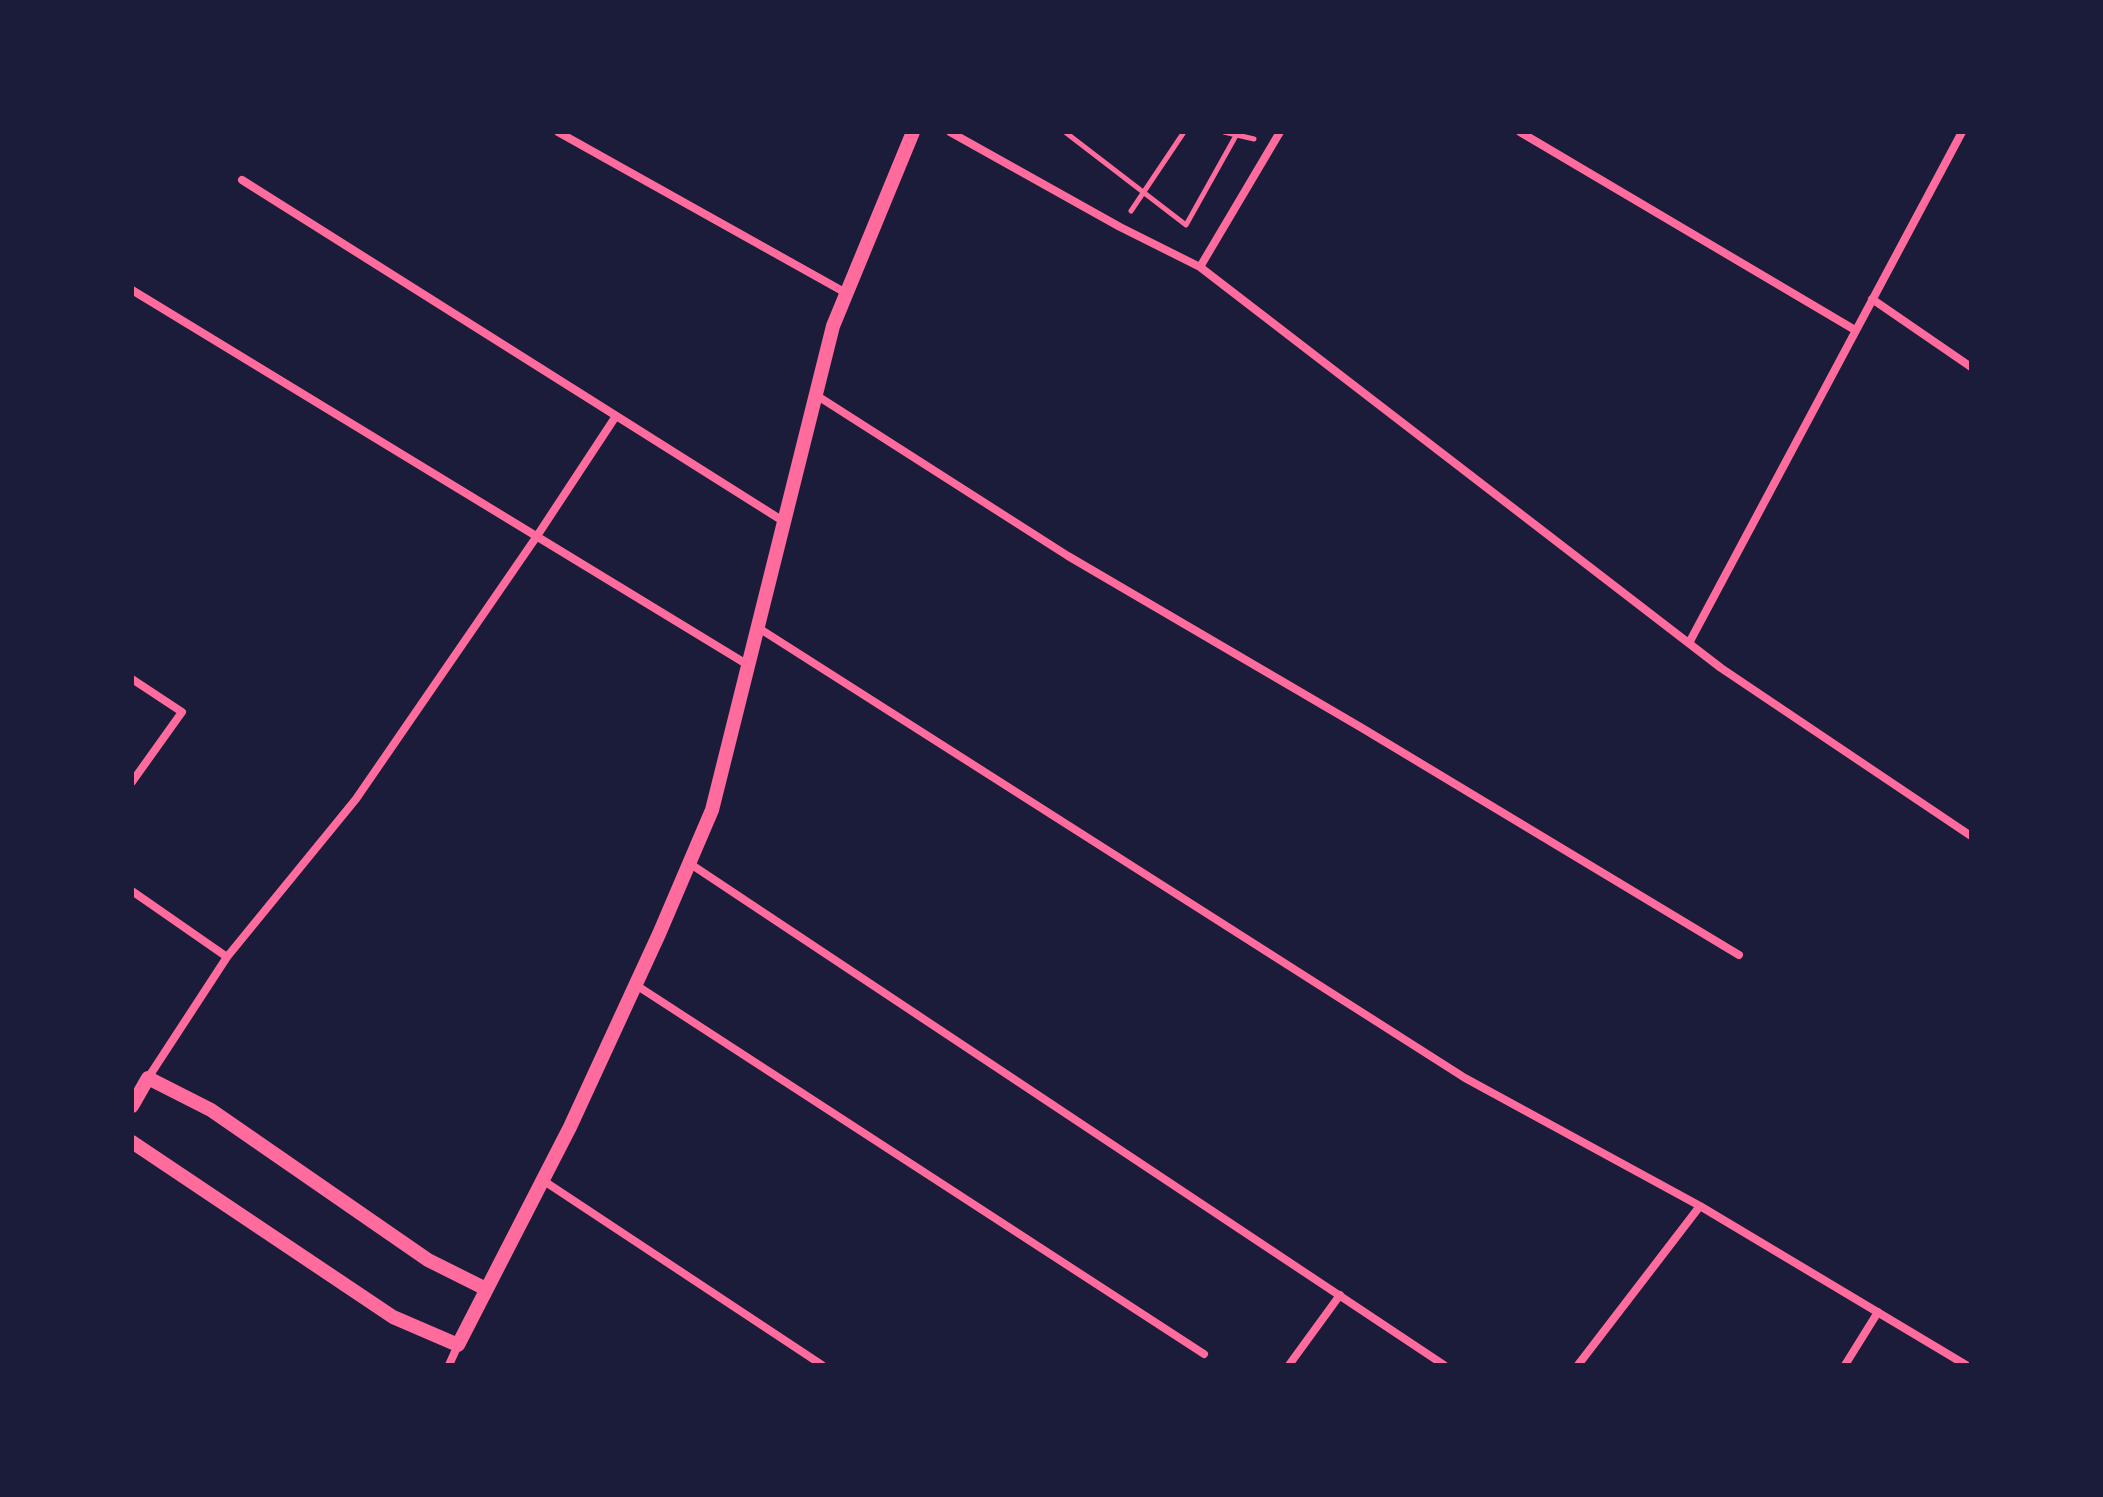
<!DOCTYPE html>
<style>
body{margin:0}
#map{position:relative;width:2103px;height:1497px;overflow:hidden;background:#1b1b3a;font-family:"Noto Sans",sans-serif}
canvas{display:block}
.frame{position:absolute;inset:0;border:134px solid #1b1b3a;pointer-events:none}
</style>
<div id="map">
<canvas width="2103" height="1497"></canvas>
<div class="frame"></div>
</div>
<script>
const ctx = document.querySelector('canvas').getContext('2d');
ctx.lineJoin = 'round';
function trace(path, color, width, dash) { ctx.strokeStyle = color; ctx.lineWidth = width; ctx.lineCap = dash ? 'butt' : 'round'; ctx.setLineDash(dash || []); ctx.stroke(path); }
trace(new Path2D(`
 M1065,132L1186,225L1238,132
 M1224,132L1254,139
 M1131,211L1184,132`), '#ff6b9d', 5);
trace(new Path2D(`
 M558,132L846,293
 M950,132L1120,227L1200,267L1721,668L1971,836
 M1520,132L1855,330
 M242,180L783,521
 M1200,267L1280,132
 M132,290L748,665
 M1872,299L1971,367
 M816,395L1068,556L1362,728L1739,955
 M757,627L1465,1078L1700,1206L1966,1365
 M1689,643L1962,132
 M132,679L182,712L132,782
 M689,863L1444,1365
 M132,891L227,957
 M636,985L1204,1354
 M148,1078L227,957L356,799L537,536L616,416
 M544,1181L822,1365
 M449,1365L458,1345
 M1289,1365L1340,1295
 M1578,1365L1700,1206
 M1845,1365L1878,1312`), '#ff6b9d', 8);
trace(new Path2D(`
 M132,1106L148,1078L211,1110L428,1260L486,1289
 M132,1142L393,1317L458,1345L570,1127L659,934L712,810L833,326L913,132`), '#ff6b9d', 14);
</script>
